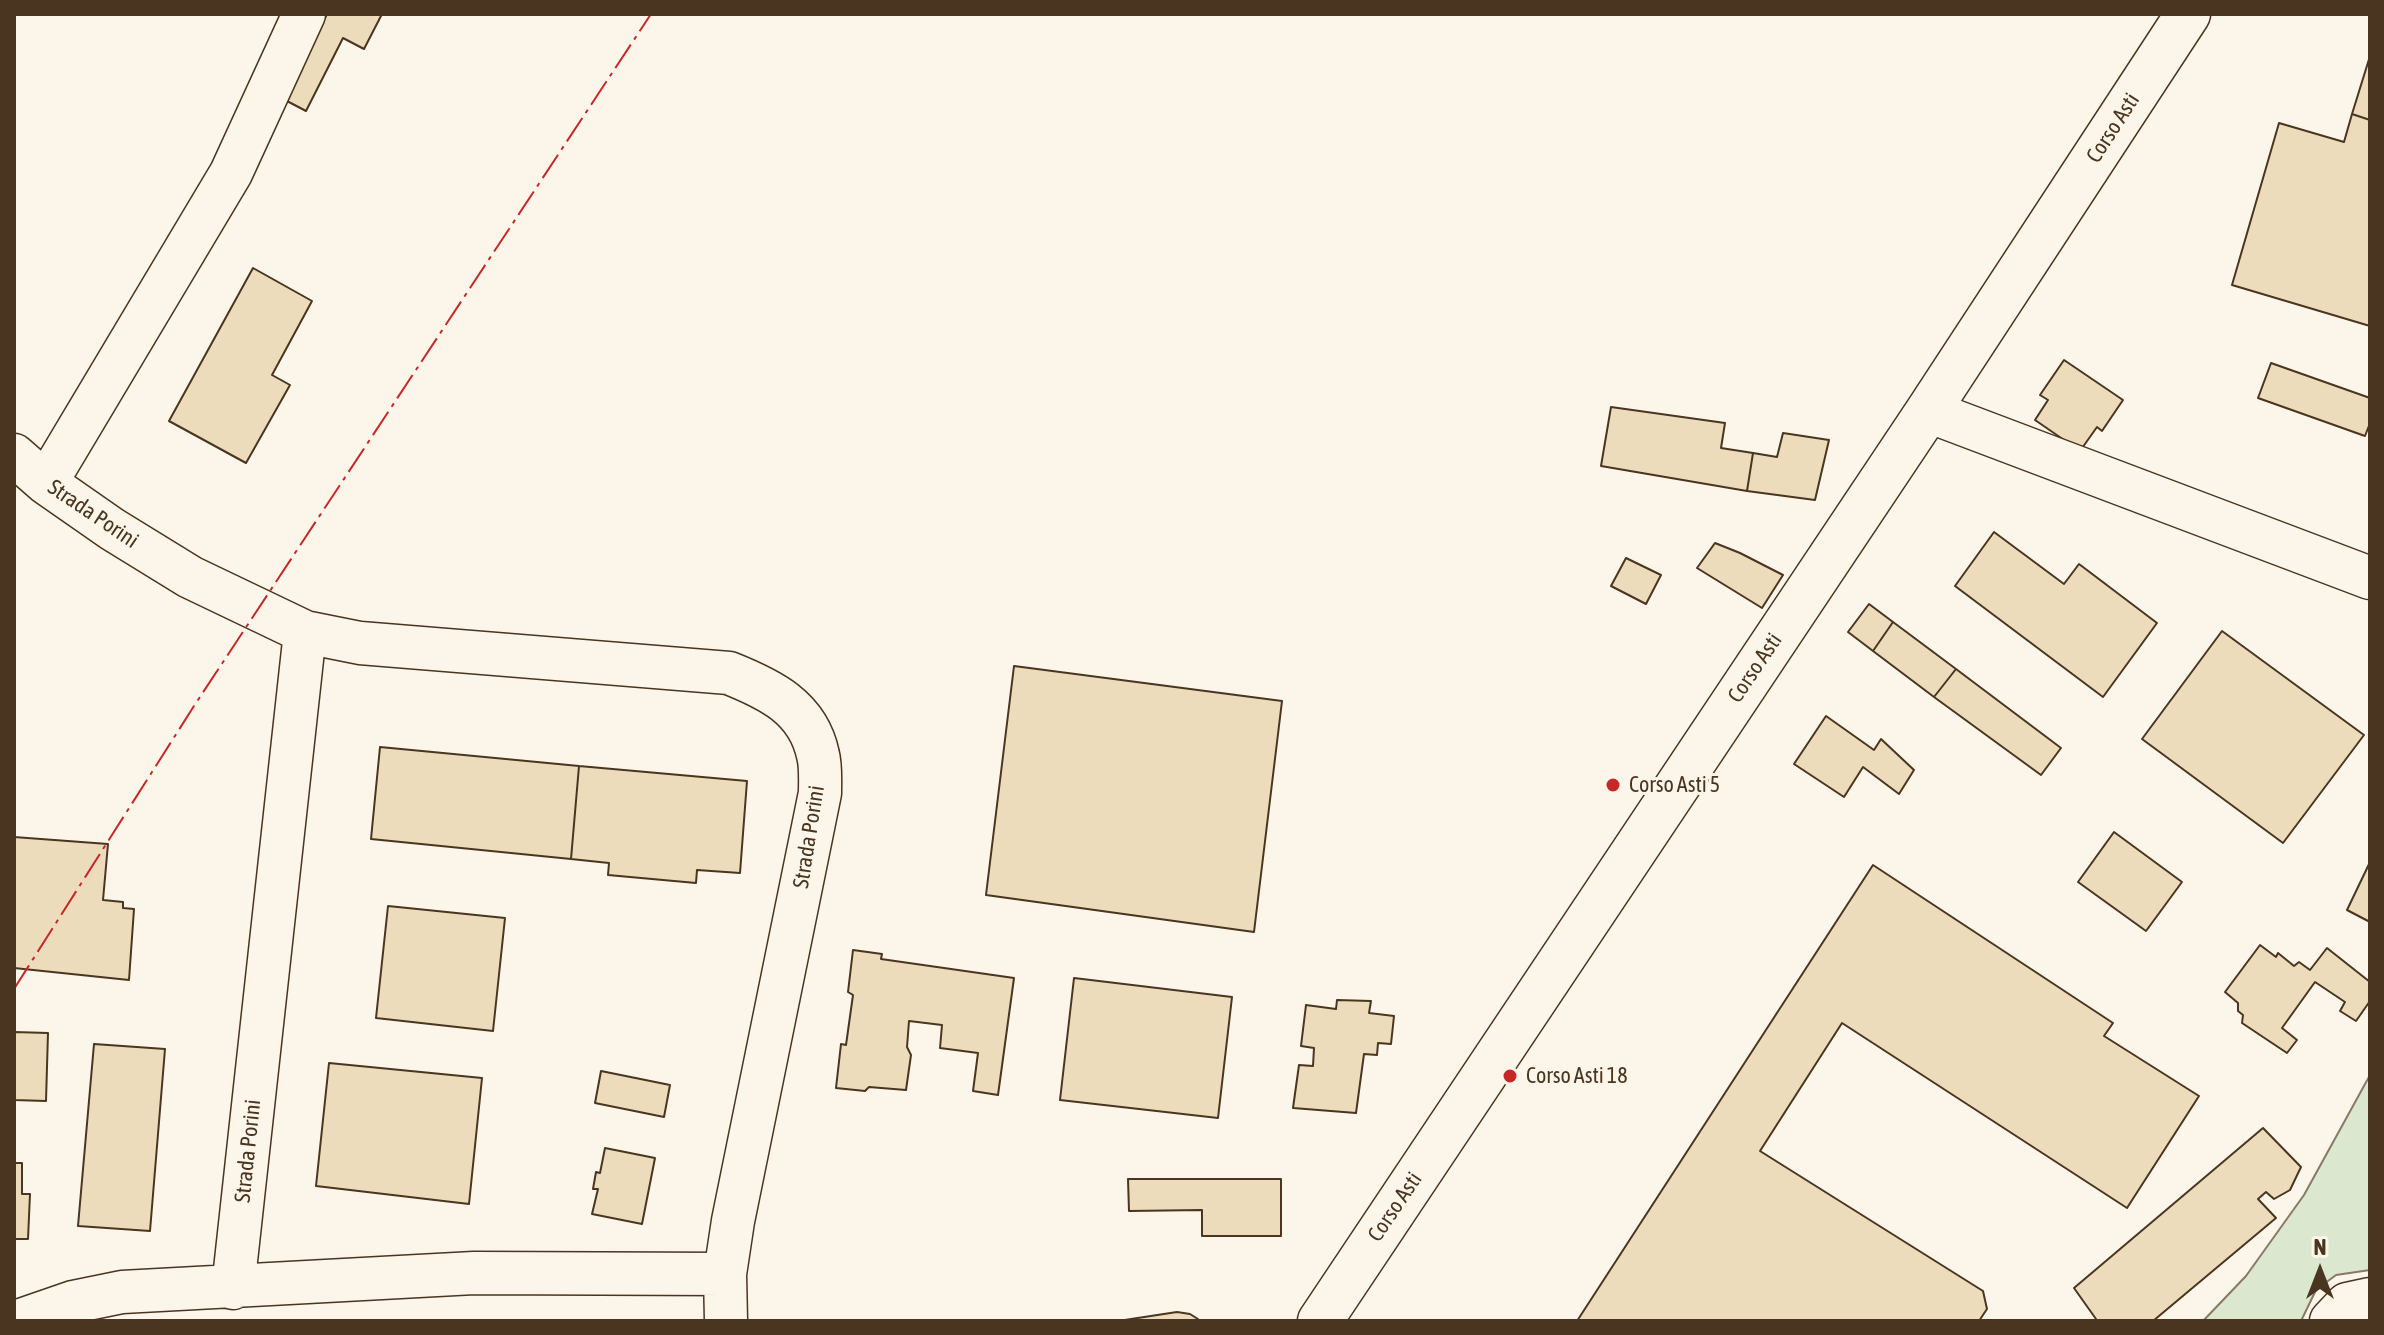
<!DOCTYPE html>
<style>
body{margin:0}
#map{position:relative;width:2384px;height:1335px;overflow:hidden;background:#fbf6e9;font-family:"Asap Condensed",sans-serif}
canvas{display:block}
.frame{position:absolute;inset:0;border:16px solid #4a3520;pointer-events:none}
.north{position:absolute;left:2280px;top:1231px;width:80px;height:80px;-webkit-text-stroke:6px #fbf6e9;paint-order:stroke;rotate:0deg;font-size:22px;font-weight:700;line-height:32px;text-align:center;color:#4a3520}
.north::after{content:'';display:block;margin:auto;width:28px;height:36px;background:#4a3520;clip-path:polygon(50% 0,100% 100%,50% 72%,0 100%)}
</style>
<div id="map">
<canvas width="2384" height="1335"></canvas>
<div class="frame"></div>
<div class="north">N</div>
</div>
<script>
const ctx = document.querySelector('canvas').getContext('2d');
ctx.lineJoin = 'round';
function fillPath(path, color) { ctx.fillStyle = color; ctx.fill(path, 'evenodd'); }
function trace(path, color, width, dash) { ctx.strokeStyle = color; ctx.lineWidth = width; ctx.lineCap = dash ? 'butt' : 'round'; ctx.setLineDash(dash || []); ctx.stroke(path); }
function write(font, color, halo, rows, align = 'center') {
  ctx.font = font + ' "Asap Condensed",sans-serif'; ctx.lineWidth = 6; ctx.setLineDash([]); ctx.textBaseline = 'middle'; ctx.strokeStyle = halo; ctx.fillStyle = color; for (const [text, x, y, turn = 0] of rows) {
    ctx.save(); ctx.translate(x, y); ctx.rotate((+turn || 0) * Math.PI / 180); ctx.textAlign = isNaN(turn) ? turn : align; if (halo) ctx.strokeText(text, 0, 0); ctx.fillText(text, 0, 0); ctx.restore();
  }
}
const green = new Path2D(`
 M2370,1075V1270L2336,1275L2316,1290L2301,1321H2203L2246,1276L2304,1195Z`);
fillPath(green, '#dce7d0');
trace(green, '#887966', 2);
const building = new Path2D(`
 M327,14H382L364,49L343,38L306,111L285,100Z
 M2370,56V120L2352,114Z
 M2352,114L2370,120V326L2232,285L2279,123L2344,142Z
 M253,268L312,301L272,375L290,385L246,463L169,421Z
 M2064,360L2123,400L2102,431L2097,427L2080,451L2035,420L2048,400L2040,395Z
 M2271,363L2370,398V423L2365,436L2258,398Z
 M1611,407L1725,423L1721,448L1753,453L1747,491L1601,466Z
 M1783,433L1829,440L1815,500L1747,491L1753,453L1777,457Z
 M1994,532L2064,584L2079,564L2157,623L2103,697L1955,586Z
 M1715,543L1740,553L1783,575L1762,608L1697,568Z
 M1626,558L1661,575L1646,604L1611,586Z
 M1869,604L1893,622L1873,651L1848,632Z
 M1893,622L1956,669L1934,697L1873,651Z
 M2222,631L2364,735L2283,843L2142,739Z
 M1014,666L1282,701L1254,932L986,895Z
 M1956,669L2061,748L2041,775L1934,697Z
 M1826,716L1874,750L1881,739L1914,770L1899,794L1863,767L1844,797L1794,764Z
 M380,747L579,766L571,859L371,839Z
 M579,766L747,781L740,873L697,870L696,883L608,875L609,863L571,859Z
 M2114,832L2182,882L2146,931L2078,882Z
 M14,837L108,844L103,900L123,902V908L134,909L129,980L14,968Z
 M2370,862V922L2347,910Z
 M1873,865L2113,1023L2104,1036L2199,1096L2127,1208L1842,1023L1760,1151L1983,1291L1987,1309L1979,1321H1577Z
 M388,906L505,918L493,1031L376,1018Z
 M2260,945L2276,957L2278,953L2294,966L2299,962L2310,970L2327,948L2370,982V1001L2356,1021L2340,1011L2345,1002L2315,982L2282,1028L2297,1040L2287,1053L2242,1023L2243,1015L2238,1011V1003L2225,992Z
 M853,950L882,954L881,959L1014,978L998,1095L973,1091L978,1053L940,1048L942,1025L909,1021L907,1047L911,1055L906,1090L869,1087L865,1091L836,1088L841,1044L846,1045L853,995L848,992Z
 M1074,978L1232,997L1218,1118L1060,1100Z
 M1337,1000L1371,1001L1369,1013L1394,1016L1391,1044L1378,1043L1377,1055L1364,1054L1356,1113L1293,1108L1299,1065L1313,1066L1314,1048L1301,1046L1306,1005L1336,1009Z
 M14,1032L48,1033L46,1101L14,1100Z
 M94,1044L165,1049L150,1231L78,1226Z
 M329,1063L482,1078L469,1204L316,1186Z
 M601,1071L670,1085L664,1117L595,1103Z
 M2263,1128L2301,1167L2290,1190L2274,1199L2266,1192L2258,1199L2276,1218L2153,1321H2094L2096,1319L2074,1288Z
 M605,1148L655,1158L642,1224L592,1214L598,1189H593L596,1172L600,1173Z
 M14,1163H22V1194H30L28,1239H14Z
 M1128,1179H1281V1236H1202V1210L1129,1211Z
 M1177,1312L1190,1314L1201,1321H1118Z`);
fillPath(building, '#ecdcbc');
trace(building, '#4a3520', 2);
const minor = new Path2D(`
 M1928,411L2370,578
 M14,455L46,483L112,529L190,577L305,632L360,643L729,673C769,689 808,707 818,755C821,766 820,781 820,793L733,1221L725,1274L726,1321
 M46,483L231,173L304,14
 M233,1288L305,632
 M18,1321L73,1302L122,1292L474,1273L725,1274
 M2331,1321L2347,1304L2370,1299`);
const major = new Path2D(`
 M1320,1321L1928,411L2188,14`);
trace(minor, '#4a3520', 45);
trace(major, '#4a3520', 47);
trace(minor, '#fbf6e9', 42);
trace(major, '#fbf6e9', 44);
trace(new Path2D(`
 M14,989L194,706L651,14`), '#c62828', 2, [28, 6, 4, 6]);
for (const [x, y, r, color] of [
 [1613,785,8,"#c62828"],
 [1510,1076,8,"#c62828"]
]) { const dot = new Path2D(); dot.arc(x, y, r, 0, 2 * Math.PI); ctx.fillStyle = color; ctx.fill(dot); trace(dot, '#fbf6e9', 3); }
write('22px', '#4a3520', '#fbf6e9', [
 ["Corso Asti",2113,128,-57],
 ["Strada Porini",93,514,34],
 ["Corso Asti",1755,668,-56],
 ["Strada Porini",809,837,-81],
 ["Strada Porini",248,1151,-84],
 ["Corso Asti",1395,1207,-56]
]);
write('22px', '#4a3520', '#fbf6e9', [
 ["Corso Asti 5",1629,785],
 ["Corso Asti 18",1526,1076]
], 'left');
</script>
